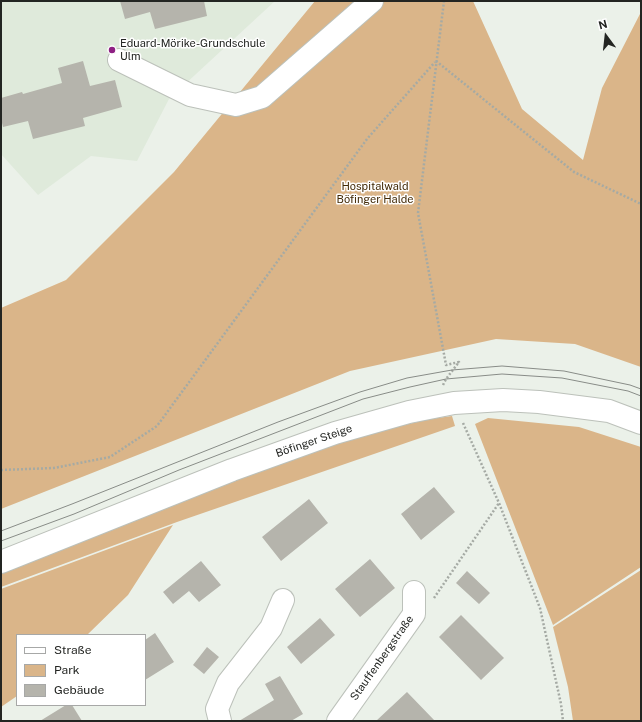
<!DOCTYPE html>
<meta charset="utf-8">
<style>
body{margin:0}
#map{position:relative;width:642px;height:722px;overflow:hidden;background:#ebf1e9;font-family:"Public Sans",sans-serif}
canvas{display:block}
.frame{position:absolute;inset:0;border:2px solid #232522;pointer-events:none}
.legend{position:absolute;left:16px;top:634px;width:130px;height:72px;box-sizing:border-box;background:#fff;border:1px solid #a7a8a7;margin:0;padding:5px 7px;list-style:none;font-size:12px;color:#232522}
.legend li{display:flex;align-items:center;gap:8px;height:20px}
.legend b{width:20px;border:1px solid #a7a8a7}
.north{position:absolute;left:586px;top:16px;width:40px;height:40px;-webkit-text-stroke:3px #fff;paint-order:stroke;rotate:345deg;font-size:11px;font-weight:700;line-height:16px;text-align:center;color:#232522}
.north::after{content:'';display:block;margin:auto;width:14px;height:18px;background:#232522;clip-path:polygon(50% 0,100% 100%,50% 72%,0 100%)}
</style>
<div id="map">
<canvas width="642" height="722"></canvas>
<div class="frame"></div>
<ul class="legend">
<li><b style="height:5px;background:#fff"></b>Straße</li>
<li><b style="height:11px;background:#dab589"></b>Park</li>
<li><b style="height:11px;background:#b5b4ac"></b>Gebäude</li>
</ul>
<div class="north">N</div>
</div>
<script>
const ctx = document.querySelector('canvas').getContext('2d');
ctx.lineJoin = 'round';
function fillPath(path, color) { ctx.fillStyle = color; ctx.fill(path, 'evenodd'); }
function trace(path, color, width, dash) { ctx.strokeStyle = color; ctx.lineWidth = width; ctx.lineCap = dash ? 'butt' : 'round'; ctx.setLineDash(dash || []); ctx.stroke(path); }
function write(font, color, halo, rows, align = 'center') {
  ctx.font = font + ' "Public Sans",sans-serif'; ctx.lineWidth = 3; ctx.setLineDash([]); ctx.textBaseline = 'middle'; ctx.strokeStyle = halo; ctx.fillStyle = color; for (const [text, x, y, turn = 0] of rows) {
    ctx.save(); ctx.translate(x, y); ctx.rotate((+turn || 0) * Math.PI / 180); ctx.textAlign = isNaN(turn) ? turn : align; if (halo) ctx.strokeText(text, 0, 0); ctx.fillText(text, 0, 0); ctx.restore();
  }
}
fillPath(new Path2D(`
 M1,1H275L169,99L137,161L91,156L38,195L1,154Z`), '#dfeadb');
fillPath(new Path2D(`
 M315,1H473L522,109L583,160L602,88L641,12V367L575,344L496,339L350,371L1,509V308L66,280L174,172Z
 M452,416L455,426L177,522L1,587V572L188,497L307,454L378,431L430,419Z
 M488,418L579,427L641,447V567L553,625L475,424Z
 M173,525L128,595L87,635H17V696L1,707V589Z
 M641,570V721H573L568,687L553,627Z`), '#dab589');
fillPath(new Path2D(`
 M120,1H204L207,16L155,29L150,12L125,19Z
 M83,61L90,86L115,80L122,107L83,118L85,126L33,139L28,121L3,127L1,119V98L22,92L23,94L62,83L58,68Z
 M434,487L455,512L421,540L401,514Z
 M309,499L328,523L281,561L262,537Z
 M370,559L395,588L360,617L335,589Z
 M201,561L221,585L199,602L189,591L173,604L163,592Z
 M467,571L490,593L479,604L456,583Z
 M461,615L504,658L481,680L439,637Z
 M320,618L335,635L301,664L287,647Z
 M155,633L174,662L145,680V640Z
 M207,647L219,657L204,674L193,665Z
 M280,676L303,714L291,721H239L274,700L265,684Z
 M407,692L435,721H376Z
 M66,705H72L82,721H40Z`), '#b5b4ac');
const minor = new Path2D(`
 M119,60L190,95L236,105L262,97L372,1
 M1,562L232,470L335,433L409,412L454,403L503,400L539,402L609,411L641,423
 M220,721L217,709L228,683L271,628L283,600
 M338,721L414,614V592`);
trace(minor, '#bcc1ba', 24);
trace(new Path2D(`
 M436,61L574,172L641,204
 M443,385L446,379L459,362L446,365L418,213L444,1
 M463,423L499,503L540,608L561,704L563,721
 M1,470L54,468L110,457L157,426L367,139L435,62
 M434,598L499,503`), '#a5aaa4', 2.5, [2, 2]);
trace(minor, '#fff', 22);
trace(new Path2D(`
 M1,531L72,504L278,422L360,392L407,378L452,370L502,366L564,371L611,381L630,385L641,389
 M1,541L74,514L179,470L363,399L410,387L446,379L502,374L562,378L628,391L641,396`), '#888c87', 1);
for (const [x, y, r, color] of [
 [112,50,4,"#8e2083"]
]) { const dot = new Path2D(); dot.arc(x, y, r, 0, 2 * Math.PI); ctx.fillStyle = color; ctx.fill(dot); trace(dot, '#fff', 1.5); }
write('11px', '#232522', '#fff', [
 ["Eduard-Mörike-Grundschule",120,44],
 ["Ulm",120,57]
], 'left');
write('11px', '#412905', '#fff', [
 ["Hospitalwald",375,187],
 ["Böfinger Halde",375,200]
]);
write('11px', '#232522', '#fff', [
 ["Böfinger Steige",314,441,-19],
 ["Stauffenbergstraße",382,658,-55]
]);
</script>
